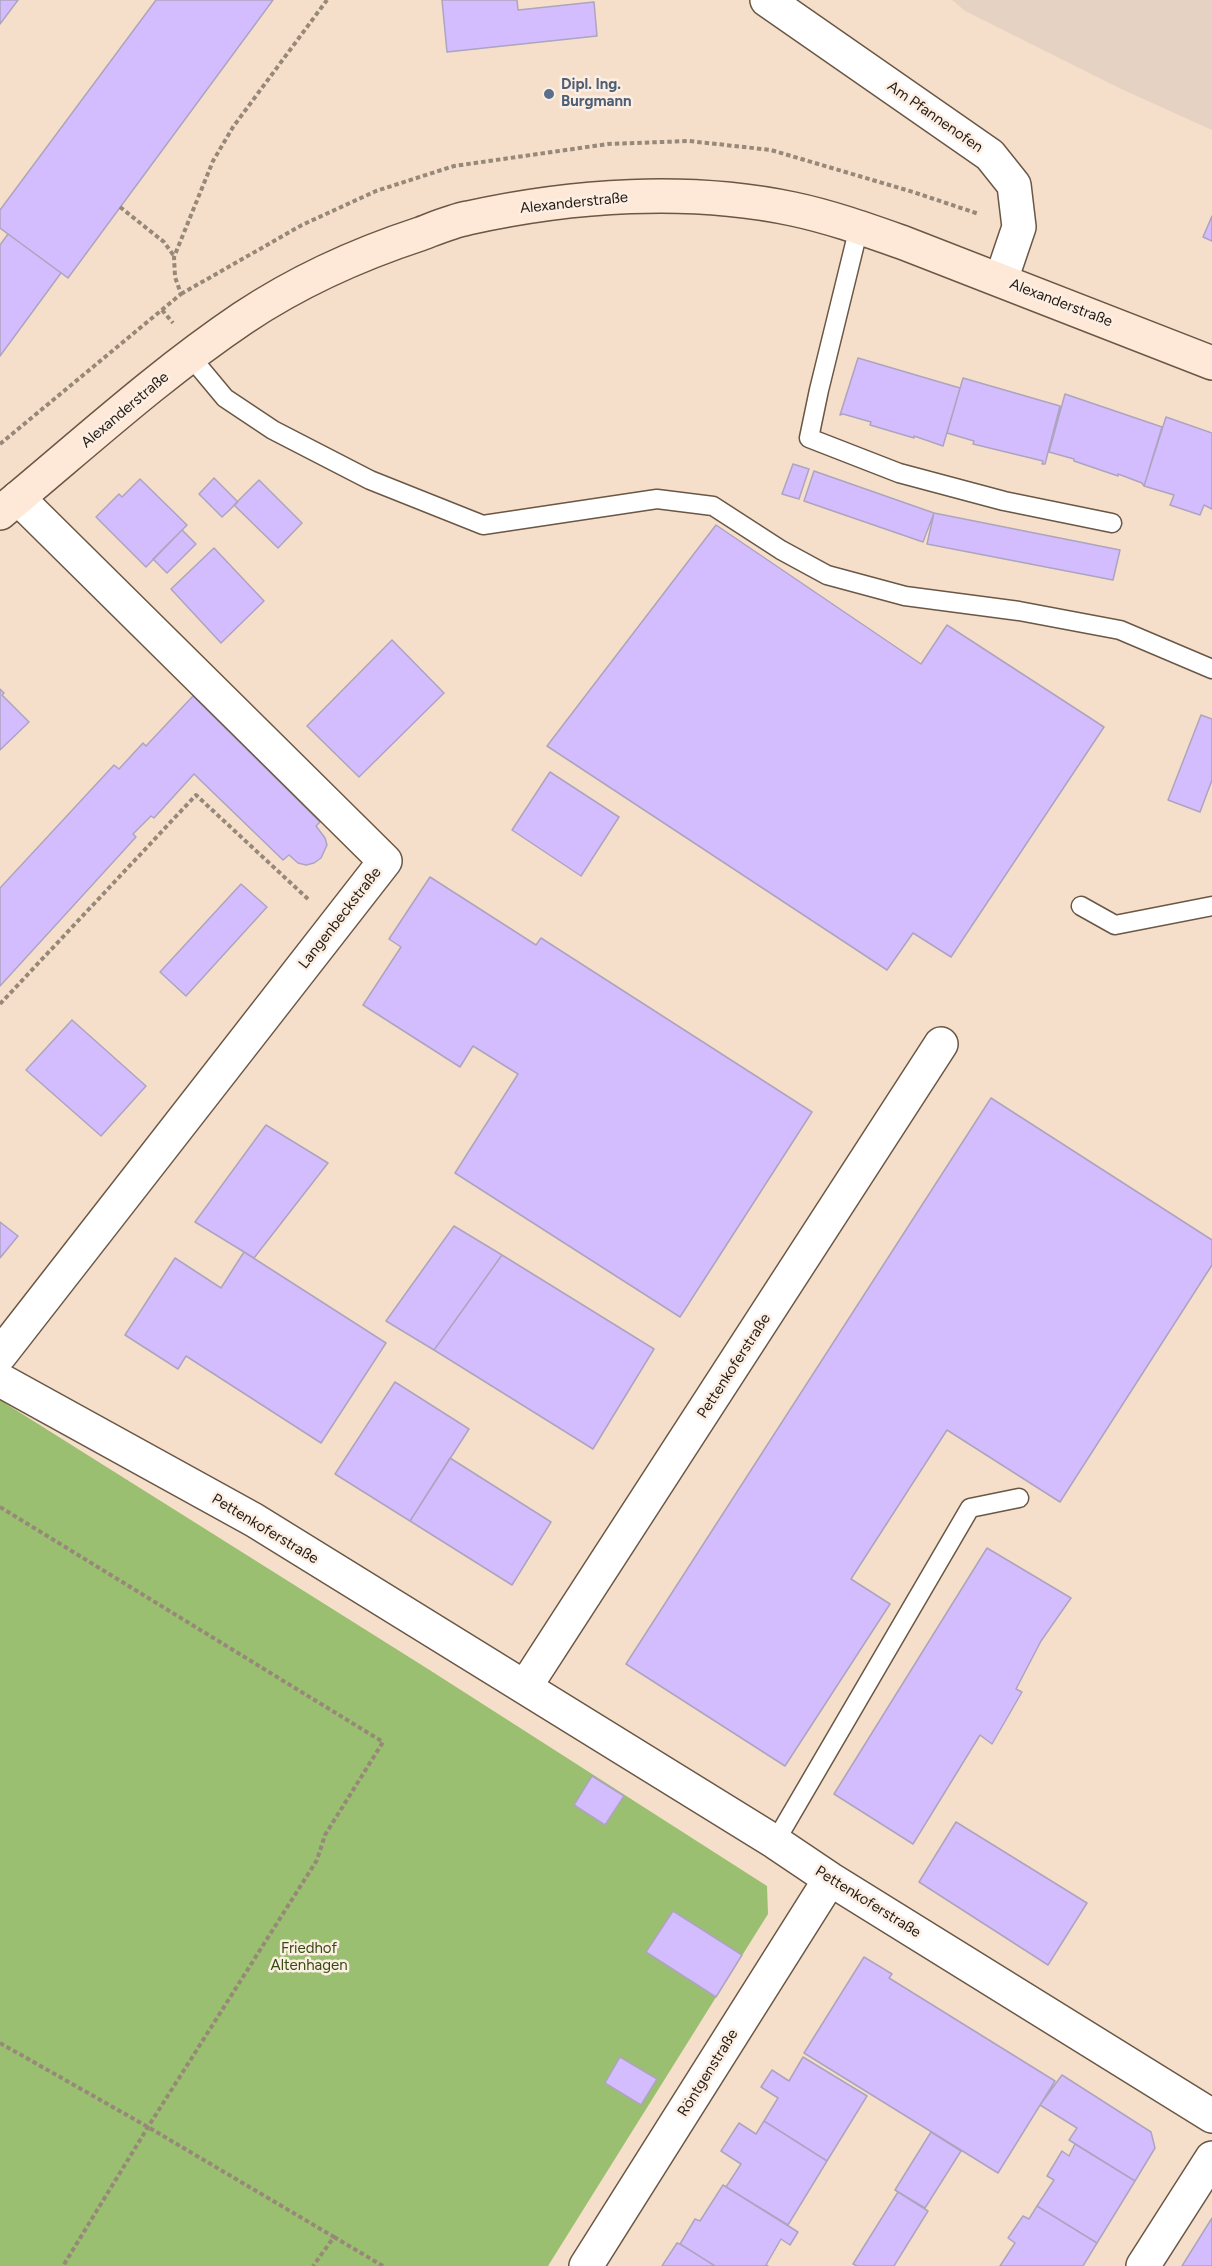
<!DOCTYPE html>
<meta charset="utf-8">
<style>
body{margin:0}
canvas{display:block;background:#f5dfca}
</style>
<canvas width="1212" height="2266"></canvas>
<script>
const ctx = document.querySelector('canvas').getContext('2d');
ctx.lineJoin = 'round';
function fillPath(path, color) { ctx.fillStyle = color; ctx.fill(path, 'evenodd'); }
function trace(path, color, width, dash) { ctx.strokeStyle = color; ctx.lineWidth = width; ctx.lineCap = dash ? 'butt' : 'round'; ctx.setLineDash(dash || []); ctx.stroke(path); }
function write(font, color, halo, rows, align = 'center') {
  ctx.font = font + ' Figtree,sans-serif'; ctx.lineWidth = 5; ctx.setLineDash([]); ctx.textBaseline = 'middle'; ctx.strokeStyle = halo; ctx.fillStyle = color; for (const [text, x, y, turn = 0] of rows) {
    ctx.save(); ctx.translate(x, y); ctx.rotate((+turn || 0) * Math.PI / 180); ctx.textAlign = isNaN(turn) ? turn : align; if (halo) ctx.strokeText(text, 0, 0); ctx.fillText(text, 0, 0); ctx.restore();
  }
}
fillPath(new Path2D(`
 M952,0H1212V130L1119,88L965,11Z`), '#e5d2c3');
fillPath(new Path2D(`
 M0,1400L428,1669L767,1886L768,1914L548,2266H0Z`), '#9abf70');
const building = new Path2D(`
 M0,0H18L0,24Z
 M156,0H273L68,278L0,228V210Z
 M442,0H517L518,10L594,2L597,36L447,52Z
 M1212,216V241L1203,237Z
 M8,234L61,273L0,356V245Z
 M858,358L960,388L943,446L914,436V438L870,425L871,422L843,414L840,415Z
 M963,378L1060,406L1045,464H1042L1043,461L973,444L974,441L947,433Z
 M1065,394L1162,427L1144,486L1142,483L1118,474V476L1074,461V459L1049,452Z
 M1166,417L1212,433V509L1204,505L1200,515L1170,505L1174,495L1144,486Z
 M793,464L809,469L799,499L782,494Z
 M814,471L934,513L923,542L804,501Z
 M214,478L238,502L222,517L199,494Z
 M140,479L187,525L146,567L96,517L119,494L122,497Z
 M259,480L302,523L278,548L234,505Z
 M934,513L1120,550L1113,580L927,544Z
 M716,525L921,664L947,625L1104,727L951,957L913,933L887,970L547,746Z
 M182,530L196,544L167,573L153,559Z
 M214,548L264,601L221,643L171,589Z
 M392,640L444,693L359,777L307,726Z
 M0,689L4,693L2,695L29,722L0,750Z
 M193,696L320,822L316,826L325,838L327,845L321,858L314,863L306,865L298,863L289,855L283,860L194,774L154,818L151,816L133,834L136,837L0,986V888L114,765L119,769L143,743L146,746Z
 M1201,715L1212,719V780L1200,812L1168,800Z
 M550,772L619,817L581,876L512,830Z
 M430,877L536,945L541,938L812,1112L680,1317L455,1173L518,1074L473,1046L460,1067L363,1005L401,947L389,939Z
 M241,884L267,907L186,996L160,972Z
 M72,1020L146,1086L101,1136L26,1070Z
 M991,1098L1212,1240V1265L1060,1502L947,1430L851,1579L890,1604L785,1766L626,1664Z
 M266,1125L328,1163L254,1258L195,1222Z
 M0,1222L18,1236L0,1258Z
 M454,1226L502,1255L434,1350L386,1321Z
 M244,1252L386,1343L321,1443L186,1356L178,1369L125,1335L175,1258L221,1288Z
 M502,1255L654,1349L593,1449L434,1350Z
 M395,1382L469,1429L410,1521L335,1474Z
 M450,1458L551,1522L512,1585L410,1521Z
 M987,1548L1071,1598L1041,1641L1016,1689L1022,1692L992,1744L980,1735L913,1844L834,1794Z
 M592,1776L624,1796L605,1825L574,1805Z
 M956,1822L1087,1903L1048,1965L919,1882Z
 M673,1911L742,1955L716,1997L646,1952Z
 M864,1957L892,1974L889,1978L1055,2081L998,2173L804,2053Z
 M620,2057L657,2079L641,2105L605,2083Z
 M803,2057L867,2096L827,2161L764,2121L778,2098L761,2087L772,2070L789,2081Z
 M1062,2075L1151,2132L1155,2148L1135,2181L1069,2140L1077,2128L1040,2105Z
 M764,2121L827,2161L788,2225L726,2187L741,2164L721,2151L739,2123L756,2134Z
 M931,2132L961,2151L925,2208L895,2190Z
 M1075,2144L1135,2181L1097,2243L1037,2206L1054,2180L1047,2176L1062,2151L1069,2156Z
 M723,2185L798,2232L790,2245L781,2239L766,2265L768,2266H715L680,2244L695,2219L700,2221Z
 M898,2192L928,2211L894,2266H857L853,2264Z
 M1037,2206L1097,2243L1083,2266H1000L1015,2243L1008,2238L1023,2216L1029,2219Z
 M1212,2218V2266H1182Z
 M677,2243L680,2244L715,2266H662Z`);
fillPath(building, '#d4bdff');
trace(building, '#ada4be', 1.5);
const service = new Path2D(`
 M859,227L819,390L809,438L899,473L1004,501L1112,523
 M190,356L225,398L273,430L370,480L483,525L657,499L713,506L781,550L827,575L905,596L1019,611L1120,630L1212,669
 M1081,906L1115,925L1212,906
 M775,1842L970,1508L1019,1498`);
const minor = new Path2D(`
 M767,0L990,155L1014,185L1019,227L1001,280
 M0,1355L385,861L18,498
 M0,1380L254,1520L775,1842L830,1879L1212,2116
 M525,1687C663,1472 804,1259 941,1044
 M586,2266L830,1879
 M1143,2266L1212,2158`);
const secondary = new Path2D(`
 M0,513C80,447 157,376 243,318C297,282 359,254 420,234C436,228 452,221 468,218C572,195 688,187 793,209C831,217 867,230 904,243L1212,363`);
trace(service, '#6a5745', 21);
trace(minor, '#6a5745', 36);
trace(secondary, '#6a5745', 36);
trace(new Path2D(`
 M120,207L164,242L174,256
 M181,294L302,225L376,191L454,166L608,144L689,141L771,150L913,192L979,214
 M162,310L173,323
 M0,444L181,294L175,277L174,257L213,161L233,127L327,0
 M0,1004L196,795L308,899
 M0,1507L383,1742L325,1835L317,1860L148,2127L63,2266
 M0,2043L148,2127L334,2237L313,2266
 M334,2237L383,2266`), '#988879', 4, [4.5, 3]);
trace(service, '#fff', 18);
trace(minor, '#fff', 33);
trace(secondary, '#fee8d8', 33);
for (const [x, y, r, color] of [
 [549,94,6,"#5c6f8a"]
]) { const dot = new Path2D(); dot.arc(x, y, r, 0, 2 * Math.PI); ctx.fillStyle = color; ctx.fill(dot); trace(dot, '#fceee2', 2); }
write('bold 15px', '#4e5e75', '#fceee2', [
 ["Dipl. Ing.",561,85],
 ["Burgmann",561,102]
], 'left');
write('15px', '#241c14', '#fceee2', [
 ["Am Pfannenofen",935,117,35],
 ["Alexanderstraße",574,203,-6],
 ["Alexanderstraße",1061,303,21],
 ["Alexanderstraße",125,410,-40],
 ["Langenbeckstraße",340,918,-52],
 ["Pettenkoferstraße",734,1366,-57],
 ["Pettenkoferstraße",265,1529,31],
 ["Pettenkoferstraße",868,1902,32],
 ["Röntgenstraße",708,2073,-58]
]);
write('15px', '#344c11', '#fceee2', [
 ["Friedhof",309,1949],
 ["Altenhagen",309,1966]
]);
</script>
